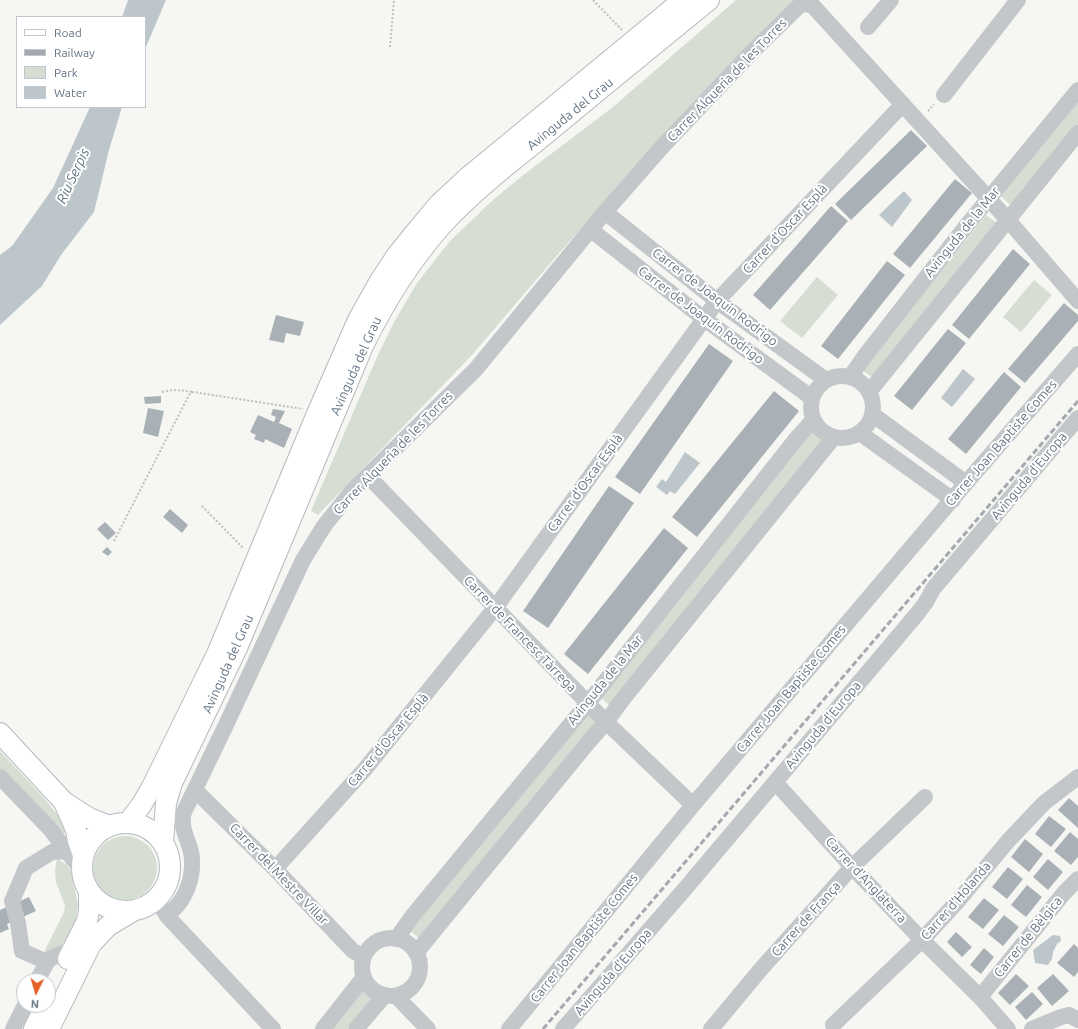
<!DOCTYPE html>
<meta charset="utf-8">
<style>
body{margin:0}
#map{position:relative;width:1078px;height:1029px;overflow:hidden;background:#f6f6f2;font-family:Ubuntu,sans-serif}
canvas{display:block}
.legend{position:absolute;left:16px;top:16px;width:130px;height:92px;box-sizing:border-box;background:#fff;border:1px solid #c1c7ce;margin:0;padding:5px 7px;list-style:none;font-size:12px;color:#647484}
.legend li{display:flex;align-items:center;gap:8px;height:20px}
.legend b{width:20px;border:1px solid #c1c7ce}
.north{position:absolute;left:16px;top:973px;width:40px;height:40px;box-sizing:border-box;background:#fff;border:1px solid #c1c7ce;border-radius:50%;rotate:185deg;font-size:11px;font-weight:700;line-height:16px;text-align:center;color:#647484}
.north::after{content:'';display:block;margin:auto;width:14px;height:18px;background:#e55e23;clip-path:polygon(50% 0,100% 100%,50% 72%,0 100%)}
</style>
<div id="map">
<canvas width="1078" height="1029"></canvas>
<ul class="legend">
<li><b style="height:5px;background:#fff"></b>Road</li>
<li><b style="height:5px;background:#a3a9af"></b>Railway</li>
<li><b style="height:11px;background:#d6ddd3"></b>Park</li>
<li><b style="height:11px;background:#bcc6cb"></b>Water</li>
</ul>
<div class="north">N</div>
</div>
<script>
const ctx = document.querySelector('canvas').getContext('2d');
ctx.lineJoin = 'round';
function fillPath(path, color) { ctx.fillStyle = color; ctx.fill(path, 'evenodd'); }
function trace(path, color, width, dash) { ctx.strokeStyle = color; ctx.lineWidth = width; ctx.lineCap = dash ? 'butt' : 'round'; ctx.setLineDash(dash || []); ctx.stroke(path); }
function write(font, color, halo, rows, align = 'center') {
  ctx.font = font + ' Ubuntu,sans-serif'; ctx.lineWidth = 4; ctx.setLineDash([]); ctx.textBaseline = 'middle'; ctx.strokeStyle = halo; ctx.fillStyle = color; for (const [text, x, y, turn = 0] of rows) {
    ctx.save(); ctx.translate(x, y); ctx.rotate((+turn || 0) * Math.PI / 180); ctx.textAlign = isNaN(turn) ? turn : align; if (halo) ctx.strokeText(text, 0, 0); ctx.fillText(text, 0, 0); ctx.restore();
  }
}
fillPath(new Path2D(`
 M736,0H795L597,211L560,252L472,355L318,515L311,511L377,357L394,322L417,283L450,241L494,199L522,176L613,107Z
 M1078,101V124L1012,207L1001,196Z
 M986,215L998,224L873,378L862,370Z
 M817,277L838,295L802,338L780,321Z
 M1034,280L1052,295L1021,332L1003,317Z
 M814,428L826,436L609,705L599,696Z
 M586,712L597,722L421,940L408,929Z
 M0,751L43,797L62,820L67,831L62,834L0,769Z
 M93 868a32 32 0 1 1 64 0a32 32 0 1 1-64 0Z
 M57,859L66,864L71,871L78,905L75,925L68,940L57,948L44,952L64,912L65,906L56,882L55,869Z
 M362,988L372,999L347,1029H328Z`), '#d6ddd3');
fillPath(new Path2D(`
 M128,0H166L145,49V17H122Z
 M90,107H122L109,150L94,212L61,255L42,286L0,325V255L12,246L53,188Z
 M904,191L912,200L892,227L879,215Z
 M963,369L975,379L952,407L941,398Z
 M685,452L700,463L675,494L670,491L667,495L656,487L662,479L666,482Z
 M1053,935L1060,936L1061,941L1057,944L1053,952L1052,959L1048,965L1035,963L1033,950Z`), '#bcc6cb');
fillPath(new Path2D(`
 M911,130L927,146L851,220L835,204Z
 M955,179L972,193L910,268L893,254Z
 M831,206L848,221L770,310L753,295Z
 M1013,249L1030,264L969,339L952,325Z
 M887,261L905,275L838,359L821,346Z
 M1064,303L1078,315V321L1025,383L1008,369Z
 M276,315L304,322L300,336L286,333L284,343L269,340Z
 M948,329L966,343L912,410L894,396Z
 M709,344L733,361L640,494L615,477Z
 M1004,372L1021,387L966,454L948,439Z
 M774,391L799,411L697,537L672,517Z
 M161,396V403L145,404L144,397Z
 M148,408L164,411L158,437L143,433Z
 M273,409L285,411L279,423L292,429L284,448L265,439L264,443L254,439L256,435L250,432L258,415L274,422L276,417L271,415Z
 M609,486L634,503L548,628L523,611Z
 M170,509L188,525L182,533L163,517Z
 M105,522L116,533L108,540L97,529Z
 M664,528L688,548L588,674L564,654Z
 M107,547L112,552L108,556L102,552Z
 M1069,798L1078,806V828L1058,810Z
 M1049,816L1066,829L1051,847L1035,834Z
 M1070,832L1078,839V857L1071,865L1054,851Z
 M1025,839L1043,854L1029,872L1011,857Z
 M1048,859L1063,872L1048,890L1033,877Z
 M1008,867L1023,879L1007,899L992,887Z
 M1027,885L1042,897L1026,917L1011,905Z
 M29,897L36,911L7,924L9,929L0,933V910Z
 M984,898L999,910L983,929L968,917Z
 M1004,915L1019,927L1003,946L988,934Z
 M956,932L972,947L962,957L947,942Z
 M1074,944L1078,948V972L1074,977L1057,963Z
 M984,948L994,957L981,974L970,965Z
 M1016,974L1029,986L1010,1005L998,993Z
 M1053,974L1069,991L1052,1006L1037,988Z
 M1032,992L1043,1004L1026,1020L1015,1007Z`), '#a9b1b7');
const major = new Path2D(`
 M0,733L64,802L89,818L110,826
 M64,802L76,830L78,841L83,855
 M128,823L142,804L152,787L217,654L316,416L358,320L381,279L397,255L414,234L439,204L467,178L683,0
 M82 867a44 44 0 1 1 88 0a44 44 0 1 1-88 0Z
 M163,842L166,803L172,783L237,648L363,346C384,303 410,261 442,225C473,191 511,162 547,133C601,88 655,44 709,0
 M68,959L87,921L89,911V891
 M34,1029L46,1005
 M49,1029L91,944L108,926L133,911`);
trace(major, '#b6babe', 22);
trace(new Path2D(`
 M593,0L622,30
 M390,47L394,0
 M928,111L934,104
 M162,392C172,389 182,390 192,392
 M202,506L243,548
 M114,541L189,395L193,392L303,409`), '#bdbfc1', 2, [2, 2]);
trace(new Path2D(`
 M868,27L891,0
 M944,95L1018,0
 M605,212L717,301L826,380
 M591,230L703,318L812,398
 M811 407a31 31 0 1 1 62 0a31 31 0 1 1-62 0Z
 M850,377L864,357L967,225L1078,90
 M869,392L1078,133
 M872,414L966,483
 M860,433L953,500
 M368,476L606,722L693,805
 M0,777L50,829L82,871
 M775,782L852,867L922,940L980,997L1008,1029
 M195,790L275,869L353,951L364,957
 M275,869L365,769L495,608L717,301L903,104
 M157,899L167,916L273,1029
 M167,916C172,911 178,906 182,899C191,885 195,864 190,848C186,836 180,825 184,812L225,727L303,560L324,526L352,491L476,369L605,212L662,147L754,50L800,5L808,4L813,6L1008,220L1078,301
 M362 967a29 29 0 1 1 58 0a29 29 0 1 1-58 0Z
 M396,939L414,914L588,703L796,439L813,420
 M416,953L586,745L606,722L623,699L834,437
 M47,962L22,951L18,923L12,901L26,868L52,852L67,851
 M37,981L47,962L51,958L73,949
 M396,996L428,1029
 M980,997L1064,893L1078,879
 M833,1025L922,940L958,901L1008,841L1044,803L1078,777
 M13,1029L25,1005
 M323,1029L364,977
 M356,1029L385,995
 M509,1029L693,805L966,483L1078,354
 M563,1029L684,890L917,614L926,602L933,589L1078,418
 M711,1029L761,969L852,867L925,797
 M1032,1029L1061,1017L1069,1015L1078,1020`), '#c3c7ca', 16);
trace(major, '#fff', 20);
trace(new Path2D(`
 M543,1029L1078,401`), '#a3a9af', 3, [6, 3]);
write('13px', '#647484', '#fff', [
 ["Carrer Alqueria de les Torres",727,80,-46],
 ["Avinguda del Grau",570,114,-39],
 ["Carrer d'Oscar Esplà",785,229,-47],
 ["Avinguda de la Mar",962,232,-51],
 ["Carrer de Joaquin Rodrigo",715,297,37],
 ["Carrer de Joaquín Rodrigo",701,315,37],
 ["Avinguda del Grau",356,366,-66],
 ["Carrer Joan Baptiste Comes",1001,443,-49],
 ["Carrer Alqueria de les Torres",393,453,-46],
 ["Avinguda d'Europa",1029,476,-50],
 ["Carrer d'Oscar Esplà",585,483,-54],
 ["Carrer de Francesc Tàrrega",520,634,46],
 ["Avinguda del Grau",228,664,-66],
 ["Avinguda de la Mar",605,680,-51],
 ["Carrer Joan Baptiste Comes",791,689,-50],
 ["Avinguda d'Europa",823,725,-50],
 ["Carrer d'Oscar Esplà",388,740,-50],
 ["Carrer del Mestre Villar",279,874,46],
 ["Carrer d'Anglaterra",866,880,47],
 ["Carrer d'Holanda",956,901,-49],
 ["Carrer de França",806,919,-48],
 ["Carrer de Bèlgica",1028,937,-51],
 ["Carrer Joan Baptiste Comes",584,938,-51],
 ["Avinguda d'Europa",613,972,-49]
]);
write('italic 14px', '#607681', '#fff', [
 ["Riu Serpis",73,176,-65]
]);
</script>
